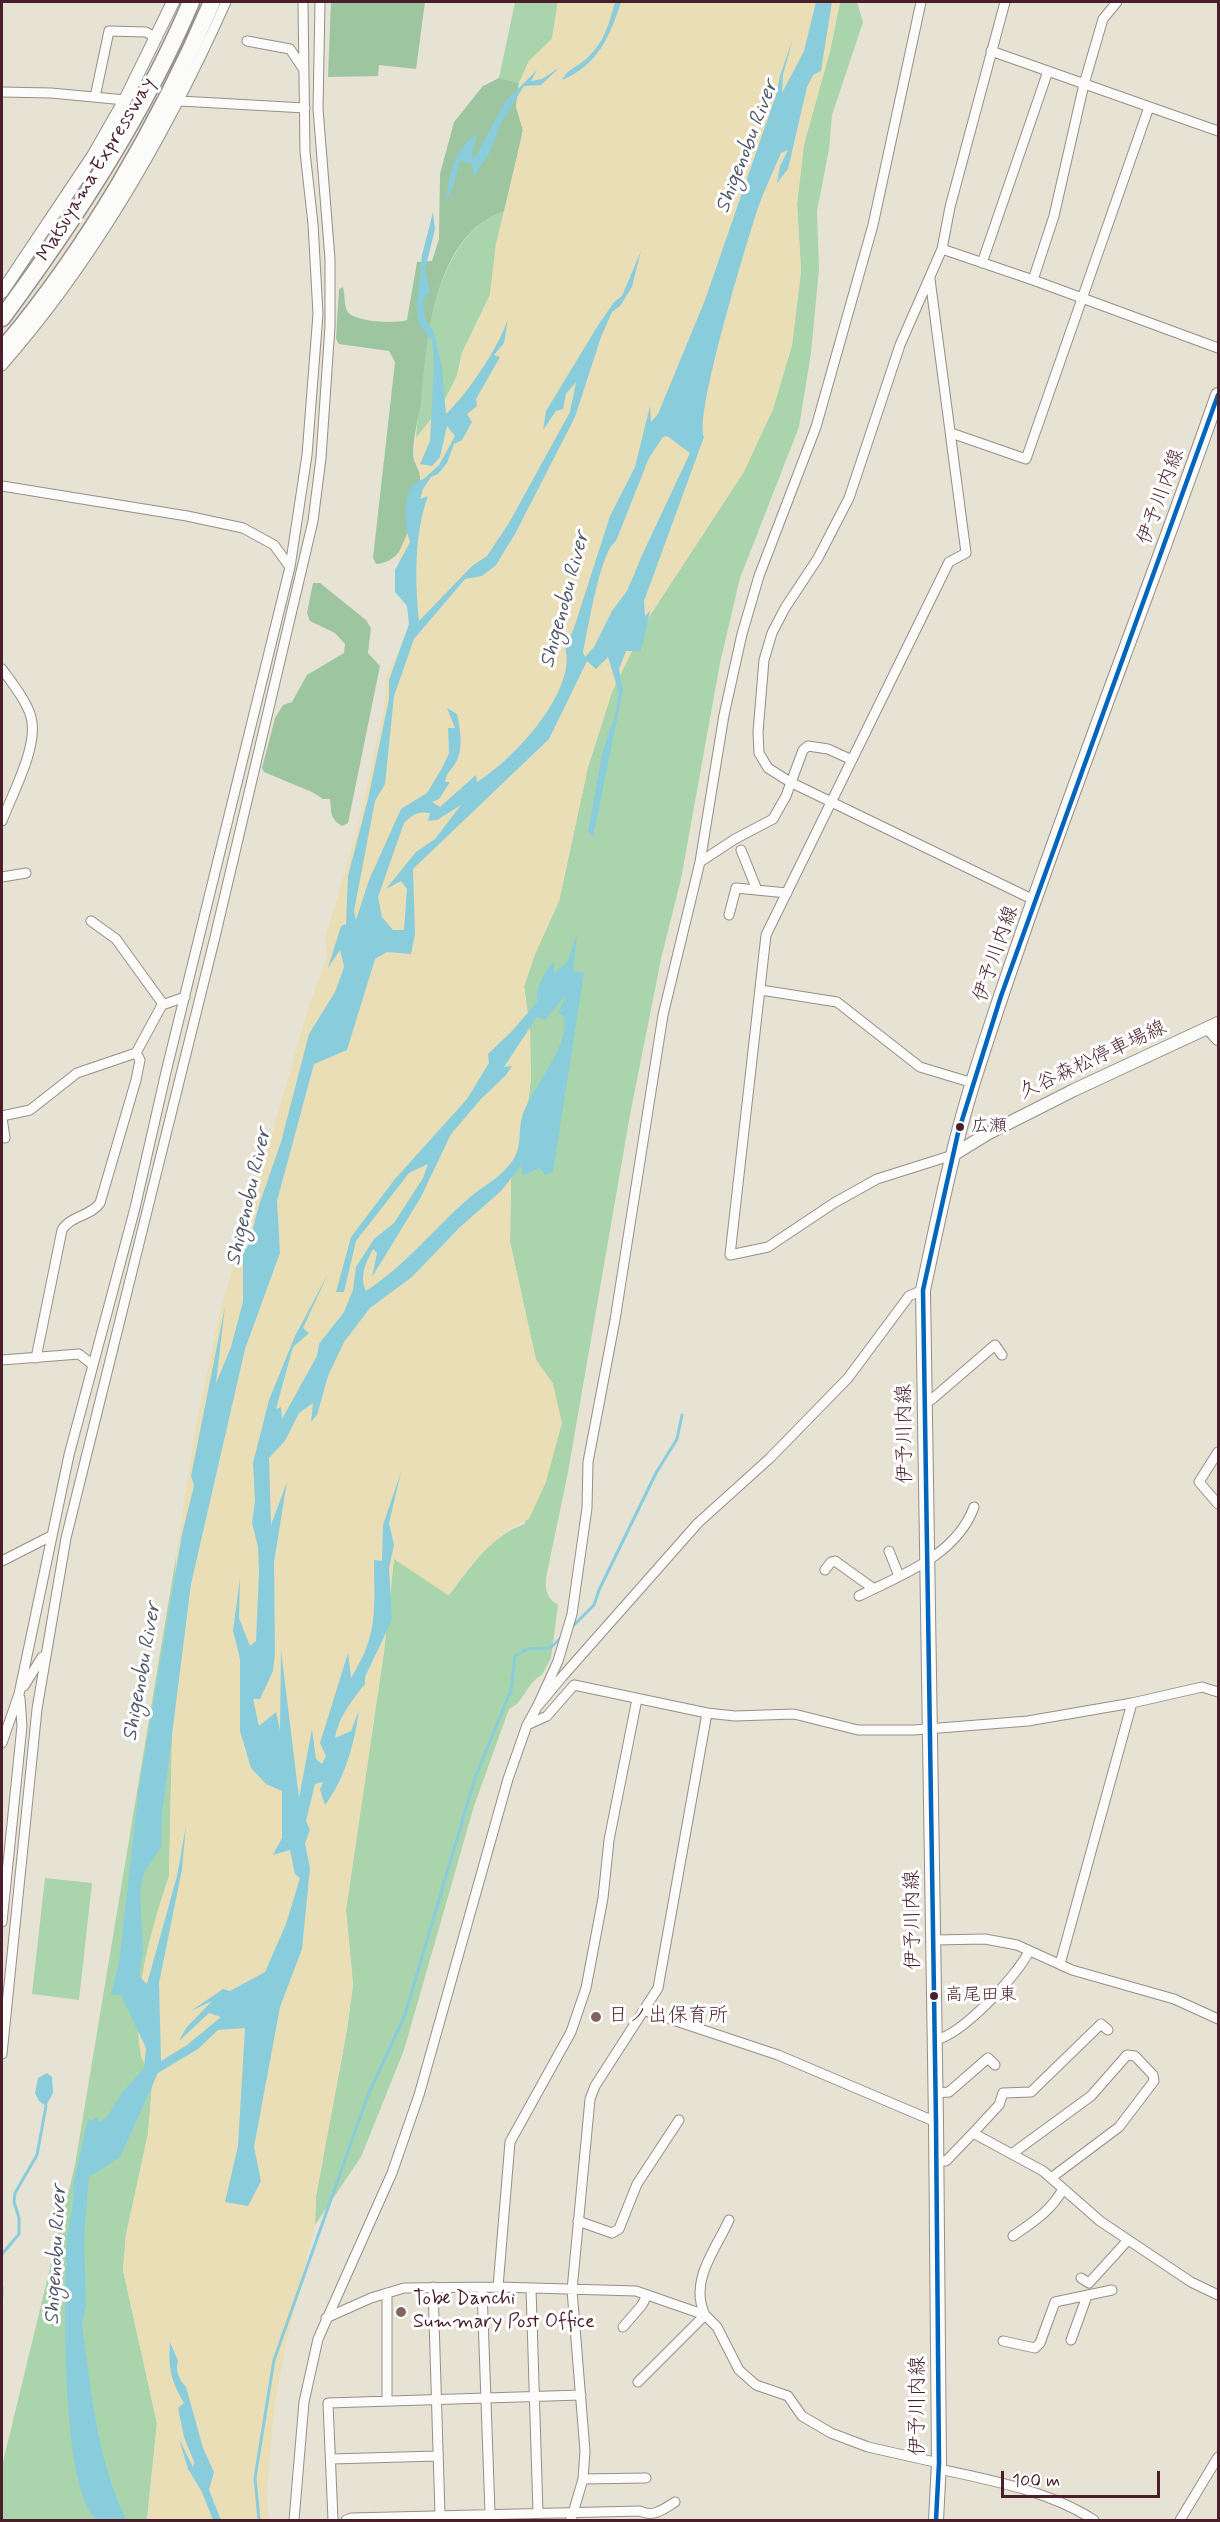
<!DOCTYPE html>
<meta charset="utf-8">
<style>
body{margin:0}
#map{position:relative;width:1220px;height:2522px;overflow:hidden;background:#e6e3d5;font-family:Mynerve,sans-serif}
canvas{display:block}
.frame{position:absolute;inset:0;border:3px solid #4a1f2b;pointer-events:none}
.scale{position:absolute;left:1001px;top:2471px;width:159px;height:27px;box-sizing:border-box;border:3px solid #4a1f2b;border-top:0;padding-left:8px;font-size:18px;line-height:21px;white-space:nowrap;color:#4a1f2b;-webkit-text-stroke:4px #fff;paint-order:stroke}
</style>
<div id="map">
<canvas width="1220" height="2522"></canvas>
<div class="frame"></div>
<div class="scale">100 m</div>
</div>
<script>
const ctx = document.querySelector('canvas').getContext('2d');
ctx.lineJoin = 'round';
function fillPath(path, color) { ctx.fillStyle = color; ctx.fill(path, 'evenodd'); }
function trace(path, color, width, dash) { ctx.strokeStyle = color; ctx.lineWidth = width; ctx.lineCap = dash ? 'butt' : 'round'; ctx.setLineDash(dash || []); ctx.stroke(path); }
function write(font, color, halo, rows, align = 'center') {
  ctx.font = font + ' Mynerve,"Klee One",sans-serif'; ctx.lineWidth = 6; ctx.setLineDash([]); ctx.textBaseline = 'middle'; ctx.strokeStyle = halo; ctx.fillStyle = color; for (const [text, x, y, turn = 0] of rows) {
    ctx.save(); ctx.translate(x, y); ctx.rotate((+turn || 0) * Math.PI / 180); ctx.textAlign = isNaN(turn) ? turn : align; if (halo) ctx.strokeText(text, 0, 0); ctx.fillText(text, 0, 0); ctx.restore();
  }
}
fillPath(new Path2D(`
 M515,2H558L552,39L529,61L519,83L499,78Z
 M840,2H857L863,22L832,115L829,149L817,211L819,269L811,353L799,427L740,578L720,663L681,879L661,959L630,1115L568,1472L546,1578C545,1591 547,1598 558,1605L551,1658L542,1675C526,1683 525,1702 509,1709L474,1806L404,2050L361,2157L315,2225L316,2196L347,2030L353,1984L346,1910L384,1651L394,1558L449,1595C471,1567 490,1536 525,1524L553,1384L536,1360L510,1242L511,1180L523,1140L531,1079L530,1030L524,986L535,954L559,901L588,767L612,692L647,620L743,472L773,409L792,345L801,271L797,204L804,144L830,51Z
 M505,211L496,244L490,295L462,353L457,376L441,407L416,438C424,369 426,237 505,211Z
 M176,1557L169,1876L156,1917L153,2075L148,2134L126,2235L123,2270L157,2423L147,2520H2V2466L75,2165Z
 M45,1878L92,1883L79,2000L32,1994Z`), '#aad4ab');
fillPath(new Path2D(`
 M331,2H425L416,69L379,65L378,76L328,77Z
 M499,78L519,83L516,106L523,130L505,211C434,234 427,338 421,401C419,418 411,443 414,460C416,466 420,471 420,477C421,494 409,539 399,552C394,559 384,564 376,564L373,558L395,362L389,351L339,344L336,339L339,289L343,287C345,294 344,304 347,311C353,322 395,324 407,320L417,262L432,261L439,239L440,174L454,122L483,86Z
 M313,583H320L366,620L371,628L368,653L380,666L348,823L342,826C329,818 332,812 330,799H323L312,792L264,772L262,768L275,718L283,705L292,702L307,675L344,653L345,644L335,633L310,621L307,613Z`), '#9dc5a0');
fillPath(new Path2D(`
 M558,2H840L830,51L804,144L797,204L801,271L792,345L773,409L744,472L647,620L612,692L588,767L559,901L535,954L524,986L530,1030L531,1079L523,1140L511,1180L510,1242L536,1360L553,1384L562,1423L546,1482L529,1519L507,1530L479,1556L448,1595L394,1559L384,1651L346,1910L353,1984L347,2029L316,2196L315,2225L287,2339L275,2403L267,2490L269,2520H147L157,2423L123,2270L126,2235L148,2134L153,2075C149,2069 142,2062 141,2056C130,1997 151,1931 169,1876L176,1557L195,1431L219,1316L309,1006L327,957L325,938L358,828L384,709L386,677L413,622L401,588L399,552L411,525L421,476L414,459L416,438L441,407L457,376L462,353L490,295L496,244L523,131L516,106L519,83L529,61L552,39Z`), '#eadeb7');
fillPath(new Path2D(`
 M615,2H621C610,36 598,65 562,80C568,68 576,68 586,59C605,41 608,27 615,2Z
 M816,2H832L821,71L813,75L807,87L788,169L777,183L780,166L788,150L781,153C772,174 762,195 755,217C745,249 694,415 704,437L644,601L645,616L650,611L641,651H626L619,669L623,690L593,837L588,831L603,750L614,719L619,693L608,657L596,669L587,661L549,739L413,869L415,934L411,954L387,952L375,959L347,1050L314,1064L277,1201L280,1253L245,1349L191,1584L162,1814L161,1847L144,1873L140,1891L143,1951L139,1976L147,1984L177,1876L186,1826L182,1869L159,1983L161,2061L187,2045L221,2017L209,2013L179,2041L186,2028L212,2001L191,2011L223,1989L230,1991L265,1972L286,1924L300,1878L295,1874L290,1850L273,1855L282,1838V1791L266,1784L251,1768L240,1731V1659L233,1631L240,1578L239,1618L250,1646L256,1641L259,1572L258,1547L252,1523L255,1501L253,1463L269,1400L295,1336L328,1274L303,1328L309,1333L293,1347L276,1409L281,1407L282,1419L317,1356L319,1344L344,1312L353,1290L356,1267L374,1239L394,1223L423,1178L428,1164L409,1173L356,1241L344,1292H336L351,1237L395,1179L467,1099L489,1063L488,1054L512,1031L537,1002C536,987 544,973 554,961V974L568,961L577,934L573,971L584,973L553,1172L546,1175L539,1168L523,1176L521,1166L501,1191L459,1228L412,1277L370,1308L344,1342L328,1376L317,1415L311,1422L313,1403L299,1413L285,1441L269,1458L271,1525L287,1482L274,1562L275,1653L273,1671L260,1699H253L259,1726L276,1712L280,1730L281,1650L299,1798L312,1729L316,1759L322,1764L326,1756L320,1743L348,1653L351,1678C379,1633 374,1610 374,1560L382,1561L383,1525L401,1472L389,1523L394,1545L389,1568L392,1620L365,1677V1684C352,1700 338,1718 335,1738L351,1731L359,1710C354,1744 346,1777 325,1805L320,1790L323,1782L315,1784L306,1821L310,1830L305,1843L310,1868L302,1949L280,2007L254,2147L261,2181L248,2206L225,2202L238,2146L245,2028L218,2030L198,2049L158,2073L120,2157L89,2177L84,2237L86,2305L82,2324C91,2392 97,2458 126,2520C120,2521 103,2522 98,2520C60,2496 64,2288 67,2240C68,2223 76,2203 73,2186L88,2119L92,2121L96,2117L100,2122L107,2117L122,2093L144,2068L146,2048L121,1995L111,1994L119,1963L139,1788L182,1534L194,1486L191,1476L225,1306L216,1383L231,1347L243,1302V1253L249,1244L259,1205L281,1142L309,1034L335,992L342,973L344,966L340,950L328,968L341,926L346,924L348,876L368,799L389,699V680L409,624L407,606L395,592V570L410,542C404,523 403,504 412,485L425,478L439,465L455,436L447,426L440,457L432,466L420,464L430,441L434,363L432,341L418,322L417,301L422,255L433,212L435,229L425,270L430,292L423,300L425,319L434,332L442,368L446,414C469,392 498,348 508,319L504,343L494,355L500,357L476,399L477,406L467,414L472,422L462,440L454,444L447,463L438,474L431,477L423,489L420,499L428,496C414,533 415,582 419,621L472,566L487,556L509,523L570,412L576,382L566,394L563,409L556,411L543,430L546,411L597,327L614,302L622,296L641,251L632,287L620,306L612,312L601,337L575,417L515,534L496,565L482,576L465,579L414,639L394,696L385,784L375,801L354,911L356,920L369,880L401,809L427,793L442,768L449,753L448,728H455L447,708L457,714C460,728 464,748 456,762C452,770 446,772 445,782H450L439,799L432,802L440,807L476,775L477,782C512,761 578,691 565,647L574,628L610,516L635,467L650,406L651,422L658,414L705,300L776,95L780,76L793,38L783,75L782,93L804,51ZM667,436L690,453L643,553L627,591L612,611L594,647L585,657L583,652C588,631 600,551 616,541L649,458L663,437ZM461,805L435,839L416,852L386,889L401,881L407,889L404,930H393L382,917L378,897L404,823C412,815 418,811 430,813L428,821L437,820ZM567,994L558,1013L564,1016C571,1049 527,1091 521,1121C519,1133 521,1148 513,1160C503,1175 489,1183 475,1193C437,1224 408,1264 366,1291C359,1276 366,1263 373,1249L377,1253L372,1277L421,1197L451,1134L481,1099L506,1075L512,1066L504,1067L537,1017L545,1020Z
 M560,67L541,85L524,86L501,123L490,152L474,177L472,164L460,161L453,187L446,201C449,175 454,149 477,134L471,158L476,156L505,102L537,70L531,81L542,79Z
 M47,2073L52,2077L53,2093L46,2106L39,2101L35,2093L38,2078Z
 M170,2342L178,2361C175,2370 179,2380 186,2387L203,2448L214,2472L209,2490L221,2520H213L202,2492L188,2469L179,2439L193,2467L194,2462L184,2437L178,2408L184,2403C171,2380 168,2370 170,2342Z`), '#89cddc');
trace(new Path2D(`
 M570,1629L594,1605L599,1590L656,1473L677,1439L682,1415
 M2,2254L19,2234V2218L14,2202L15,2193L37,2155L46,2106
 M2,2287V2296
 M259,2520L255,2478L274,2360L368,2095L405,2015L475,1778L511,1690L515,1656L527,1649L550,1648L563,1636`), '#89cddc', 3);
const street = new Path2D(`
 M1005,2L950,207L942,249L900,345L849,498L818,558L785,608L772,633L764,660L758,732L759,753L768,768L790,782L1036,901
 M247,41L290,49L302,67
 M991,51L1218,131
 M2,92L51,93L125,100
 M95,97L109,31L146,32L156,38
 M180,101L305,108
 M942,249L1033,280L1218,348
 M982,263L1048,71
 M930,279L966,553L949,562L766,935L730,1255L768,1247L834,1203L877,1179L953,1155
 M1033,280L1054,216L1084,84L1103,19L1117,2
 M2,366C97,258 168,132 226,2
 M951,433L1026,459L1149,107
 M2,486L187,516L243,528L274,545L290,567
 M2,669C12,683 26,700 31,717C39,746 12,794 2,821
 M741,850L757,890
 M700,862L735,839L773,819L786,796L803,750L808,746L828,749L850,759
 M2,877L26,873
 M729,915L736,888L787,893
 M91,921L116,939L163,1004
 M761,990L837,1002L920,1067L973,1083
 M2,1116L30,1110L77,1073L136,1053L162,1005L185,997
 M2,1118L5,1138
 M36,1358L62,1230C70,1216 91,1216 100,1203L136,1080L140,1060L136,1053
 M2,1360L79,1354L93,1365
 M925,1400H931L995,1345L1002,1355
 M1218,1452L1199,1482L1218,1504
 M889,1551L899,1576
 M2,1561L51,1536
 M825,1570L831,1562L835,1561L874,1589
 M859,1596C901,1575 956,1556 974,1507
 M24,1686L42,1657
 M537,1707L558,1661L572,1614L587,1508L588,1462L615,1320L663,1015L700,862L724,715L742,634L759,576L816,427L873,225L921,2
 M707,1713L735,1716L794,1714L858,1730H914L1028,1721L1132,1703
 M527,1725L547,1716L574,1685L707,1713L658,1988L595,2086L590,2099L572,2290L585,2451L583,2479L571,2520
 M2,1743L19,1694L69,1455L135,1208L166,1072L290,567L307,455L318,314L313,224L305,152L303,2
 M2,1922L22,1726L20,1698
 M934,1940L985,1939L1017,1945L1072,1970L1174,1999L1218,2019
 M1060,1964L1132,1703L1202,1687L1218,1692
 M646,2011L778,2055L936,2122
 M935,2040C962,2035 1018,1975 1029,1951
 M2,2054L37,1709L66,1538L215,937L313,521L321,458L330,326V259L318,109L320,2
 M936,2093L949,2092L988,2058L995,2065
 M973,2133L999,2105L1003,2093L1031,2092L1101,2024L1108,2030
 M1013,2153L1091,2096L1127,2055L1135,2056L1153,2075L1154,2081L1119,2127L1051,2178
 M936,2161H946L973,2133L1043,2171L1100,2221L1191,2282L1218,2295
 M578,2221L612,2233L619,2229L637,2184L679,2120
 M1013,2236C1033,2222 1051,2211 1063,2189
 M1081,2278L1089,2283L1128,2240
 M433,2287L440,2515
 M498,2287L510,2142L571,2032L586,1988L603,1898L609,1840L637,1699
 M531,2288L538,2513
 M482,2289L490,2513
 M387,2293V2400
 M326,2318L371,2298L404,2288L498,2287L636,2291L705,2315L717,2327L739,2370L756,2385L788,2396L802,2416L831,2433L868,2447L939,2463
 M623,2327L642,2305L647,2295
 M1071,2340L1087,2296
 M1003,2341L1035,2348L1040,2343L1055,2302L1112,2290
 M638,2382L705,2315C689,2281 715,2251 729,2220
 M331,2459L438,2456
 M939,2469C990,2480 1049,2491 1094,2520
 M583,2479L646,2478
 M294,2520L304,2402L318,2339L392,2173L419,2095L508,1779L527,1725L537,1707L562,1677L698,1523L770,1458L848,1378L909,1296L923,1290
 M333,2520L328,2403L581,2395
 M346,2520L351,2518L640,2511C653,2518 664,2509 675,2502
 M1180,2520L1218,2457`);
const secondary = new Path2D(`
 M2,292L93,156L125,100L173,2
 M1209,1029L1218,1039
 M953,1155L987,1134L1074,1090L1218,1023`);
const primary = new Path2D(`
 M936,2520L939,2463L936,2122L923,1290C938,1220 952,1150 973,1082C1046,851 1138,625 1218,395`);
const highway = new Path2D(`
 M2,318C75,219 143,115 191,2
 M2,350C88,249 160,123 212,2`);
trace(street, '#978e89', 11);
trace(secondary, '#978e89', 14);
trace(primary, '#978e89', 16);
trace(highway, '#978e89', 19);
trace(street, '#fbfbf9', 9);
trace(secondary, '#fbfbf9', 12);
trace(primary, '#fbfbf9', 14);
trace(highway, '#fbfbf9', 16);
trace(new Path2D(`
 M936,2520L939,2463L936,2122L923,1290L958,1133L1001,996L1218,395`), '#0065bd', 4.5);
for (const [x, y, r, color] of [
 [960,1127,5,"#4a1f2b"],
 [934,1996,5,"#4a1f2b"],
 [596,2017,6,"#816466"],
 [401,2312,6,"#816466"]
]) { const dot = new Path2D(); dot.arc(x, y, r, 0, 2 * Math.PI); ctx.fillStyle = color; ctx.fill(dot); trace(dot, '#fff', 2); }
write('18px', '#4a1f2b', '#fff', [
 ["広瀬",971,1127],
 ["高尾田東",945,1996]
], 'left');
write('20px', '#4a1f2b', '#fff', [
 ["Matsuyama Expressway",97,170,-59],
 ["伊予川内線",1162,497,-70],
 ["伊予川内線",997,954,-71],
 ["久谷森松停車場線",1093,1061,-25],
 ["伊予川内線",906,1434,-91],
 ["伊予川内線",914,1920,-91],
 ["伊予川内線",919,2406,-90]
]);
write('20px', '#4a1f2b', '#fff', [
 ["日ノ出保育所",608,2017],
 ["Tobe Danchi",413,2300],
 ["Summary Post Office",413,2323]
], 'left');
write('italic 21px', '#52596a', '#fff', [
 ["Shigenobu River",748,147,-69],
 ["Shigenobu River",566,600,-75],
 ["Shigenobu River",250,1197,-77],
 ["Shigenobu River",143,1672,-80],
 ["Shigenobu River",57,2255,-87]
]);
</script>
